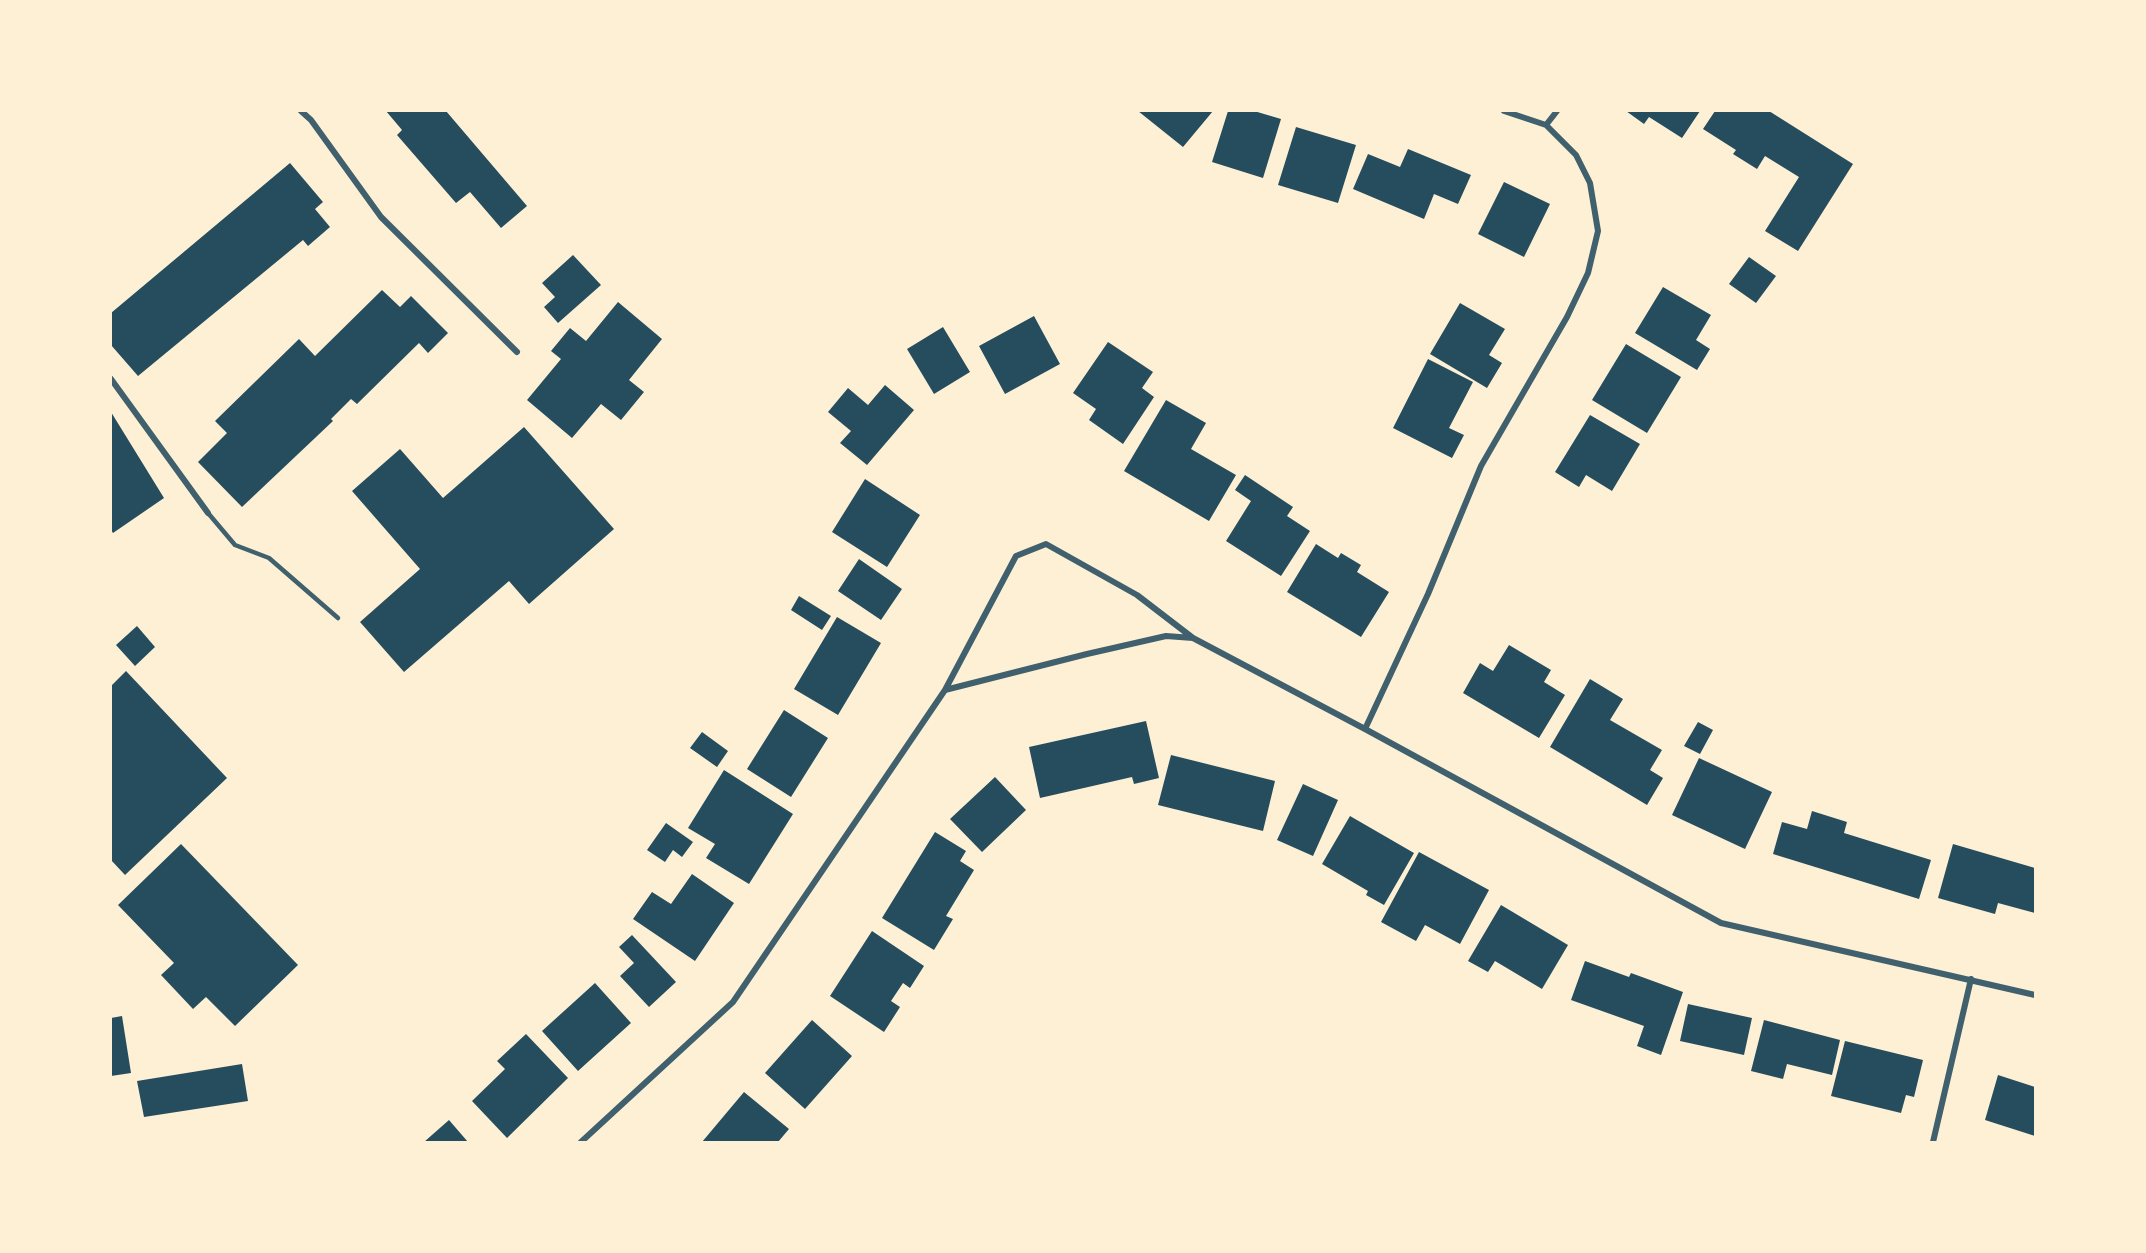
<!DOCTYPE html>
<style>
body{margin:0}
#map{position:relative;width:2146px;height:1253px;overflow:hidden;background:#fdf0d5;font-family:Commissioner,sans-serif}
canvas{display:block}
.frame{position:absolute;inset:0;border:112px solid #fdf0d5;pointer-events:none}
</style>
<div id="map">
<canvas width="2146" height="1253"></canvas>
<div class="frame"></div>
</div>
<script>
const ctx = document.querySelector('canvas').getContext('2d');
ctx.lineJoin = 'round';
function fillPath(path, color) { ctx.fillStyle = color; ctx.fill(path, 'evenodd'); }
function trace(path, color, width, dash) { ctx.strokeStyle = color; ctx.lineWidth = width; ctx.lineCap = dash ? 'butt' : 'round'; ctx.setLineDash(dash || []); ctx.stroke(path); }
fillPath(new Path2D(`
 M386,111H446L527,206L501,228L470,192L456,203L397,135L402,130Z
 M1138,111H1213L1183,147Z
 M1228,111H1254L1281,119L1263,178L1212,162Z
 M1626,111H1700L1682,138L1649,117L1644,124Z
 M1715,111H1769L1853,164L1798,251L1765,231L1799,177L1765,156L1757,169L1733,154L1736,150L1703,129Z
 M1296,127L1356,145L1338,203L1278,185Z
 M1408,149L1471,175L1458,204L1434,194L1424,219L1353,189L1368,154L1400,167Z
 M290,163L323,202L315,209L330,227L308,246L303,240L138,376L111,345V313Z
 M1504,182L1550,204L1524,257L1478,234Z
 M573,255L601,285L558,323L544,307L555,297L542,283Z
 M1749,257L1776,276L1756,303L1729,284Z
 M1663,287L1711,315L1696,340L1710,349L1697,370L1635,333Z
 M382,290L400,307L411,296L448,333L428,353L419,343L357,404L351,399L331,419L333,421L242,507L198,462L227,433L215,421L299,339L315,356Z
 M618,302L662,339L629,380L644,392L621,420L601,404L572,438L527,400L561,359L551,351L570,328L586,341Z
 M1460,303L1505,329L1489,355L1502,363L1487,388L1430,354Z
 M1034,316L1060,364L1005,394L979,346Z
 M943,327L970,372L934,394L907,349Z
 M1108,342L1153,372L1142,388L1154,397L1123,444L1089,420L1096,409L1073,393Z
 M1626,344L1681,377L1647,433L1592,400Z
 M1428,359L1473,382L1449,428L1464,435L1452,458L1393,428Z
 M885,385L914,410L867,465L840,443L851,431L828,412L848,388L868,405Z
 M1166,400L1206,423L1191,449L1236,475L1209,521L1124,471Z
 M111,412L164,498L113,533L111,530Z
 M1590,415L1640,444L1612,491L1586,475L1579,487L1555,472Z
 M524,427L614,529L529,604L509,581L404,672L360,622L420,569L352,491L400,449L443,498Z
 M1245,475L1293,507L1287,516L1310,531L1281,576L1226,541L1251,501L1235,490Z
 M865,479L920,515L887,567L832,532Z
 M1316,544L1338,558L1341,553L1361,565L1357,572L1389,592L1361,637L1287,592Z
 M859,559L902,589L881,620L838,591Z
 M799,596L831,616L822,630L791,610Z
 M837,617L881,643L838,715L794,689Z
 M137,626L155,647L135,666L116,645Z
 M1509,645L1551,670L1544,682L1565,695L1539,738L1463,693L1480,663L1493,671Z
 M126,671L227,778L125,875L111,860V686Z
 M1590,679L1623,699L1610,720L1662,750L1650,770L1663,778L1647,805L1550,747Z
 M784,710L828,738L791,797L747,769Z
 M1146,721L1159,778L1134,784L1132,777L1040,798L1029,747Z
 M1698,722L1713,730L1700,754L1684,746Z
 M702,732L728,751L717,767L690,748Z
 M1171,755L1275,781L1263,831L1158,805Z
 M1699,758L1772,792L1745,849L1672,815Z
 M724,770L793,814L749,884L706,858L715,844L688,828Z
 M995,777L1026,810L982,852L950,819Z
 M1303,784L1338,800L1313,856L1277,840Z
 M1812,811L1847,822L1844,833L1931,860L1919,899L1773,854L1782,822L1807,829Z
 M1350,816L1414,853L1384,905L1366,895L1368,891L1322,864Z
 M666,823L693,842L682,857L673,850L665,862L647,850Z
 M935,832L966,851L960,861L974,870L946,916L953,919L934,950L882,918Z
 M181,844L298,965L235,1026L206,997L193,1009L161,975L174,963L118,905Z
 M1953,844L2035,868V913L1998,903L1995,914L1938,898Z
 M1419,852L1489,890L1460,944L1425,925L1416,941L1381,922Z
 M692,874L734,903L695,961L633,919L652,892L671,904Z
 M1501,905L1568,945L1542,989L1495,961L1488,972L1468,961Z
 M872,931L924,966L910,988L903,983L891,1001L900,1007L884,1032L830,996Z
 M632,935L676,982L649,1007L620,976L634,963L619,947Z
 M1585,961L1629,977L1631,973L1683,992L1661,1055L1637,1046L1644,1026L1571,1000Z
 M595,983L631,1023L578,1071L542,1031Z
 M1688,1004L1752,1018L1744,1055L1680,1041Z
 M122,1016L131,1073L111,1076V1018Z
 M812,1020L852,1056L805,1109L765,1073Z
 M1764,1020L1840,1040L1832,1075L1787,1064L1783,1079L1751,1071Z
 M526,1034L568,1078L507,1138L472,1101L505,1069L497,1061Z
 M1845,1041L1923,1060L1914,1097L1906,1095L1901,1113L1831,1096Z
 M242,1064L248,1101L144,1117L137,1081Z
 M1998,1075L2035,1087V1136L1985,1120Z
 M744,1092L789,1129L778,1142H702Z
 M449,1120L468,1142H424Z`), '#264d5e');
trace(new Path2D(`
 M208,513L235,545L269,558L338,618`), '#3f606c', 4.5);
trace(new Path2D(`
 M301,111L311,120L381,217L517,352
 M1546,125L1557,111
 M111,379L208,513
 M945,690L1016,556L1046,544L1137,595L1193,638
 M1365,729L1428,594L1481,466L1567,317L1588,273L1598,231L1590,183L1576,155L1546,125L1504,111
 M581,1142L733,1002L945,690L1087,654L1166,636L1193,638L1365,729L1721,923L2035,995
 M1933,1142L1971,979`), '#3f606c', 6);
</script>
